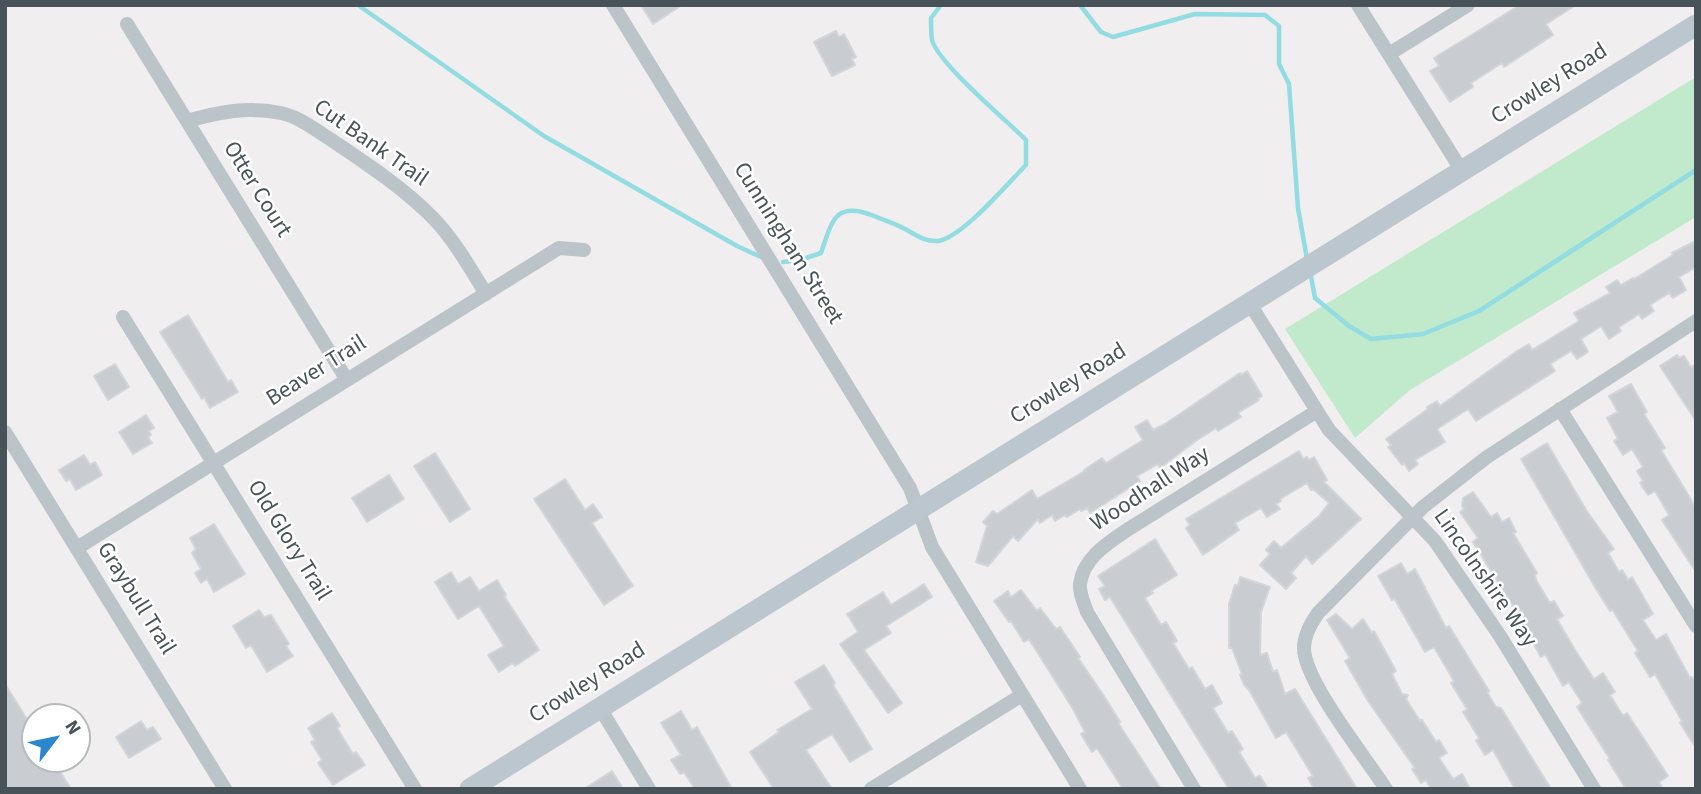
<!DOCTYPE html>
<style>
body{margin:0}
#map{position:relative;width:1701px;height:794px;overflow:hidden;background:#f0eeee;font-family:"Source Sans 3",sans-serif}
canvas{display:block}
.frame{position:absolute;inset:0;border:7px solid #485359;pointer-events:none}
.north{position:absolute;left:21px;top:703px;width:70px;height:70px;box-sizing:border-box;background:#fff;border:2px solid #b6babd;border-radius:50%;rotate:58deg;font-size:19px;font-weight:700;line-height:28px;text-align:center;color:#485359}
.north::after{content:'';display:block;margin:auto;width:24px;height:32px;background:#2b86cd;clip-path:polygon(50% 0,100% 100%,50% 72%,0 100%)}
</style>
<div id="map">
<canvas width="1701" height="794"></canvas>
<div class="frame"></div>
<div class="north">N</div>
</div>
<script>
const ctx = document.querySelector('canvas').getContext('2d');
ctx.lineJoin = 'round';
function fillPath(path, color) { ctx.fillStyle = color; ctx.fill(path, 'evenodd'); }
function trace(path, color, width, dash) { ctx.strokeStyle = color; ctx.lineWidth = width; ctx.lineCap = dash ? 'butt' : 'round'; ctx.setLineDash(dash || []); ctx.stroke(path); }
function write(font, color, halo, rows, align = 'center') {
  ctx.font = font + ' "Source Sans 3",sans-serif'; ctx.lineWidth = 5; ctx.setLineDash([]); ctx.textBaseline = 'middle'; ctx.strokeStyle = halo; ctx.fillStyle = color; for (const [text, x, y, turn = 0] of rows) {
    ctx.save(); ctx.translate(x, y); ctx.rotate((+turn || 0) * Math.PI / 180); ctx.textAlign = isNaN(turn) ? turn : align; if (halo) ctx.strokeText(text, 0, 0); ctx.fillText(text, 0, 0); ctx.restore();
  }
}
fillPath(new Path2D(`
 M1696,77V217L1410,390L1355,438L1285,329Z`), '#c0eacb');
trace(new Path2D(`
 M358,5L544,136L737,246L761,257
 M1080,5L1101,32L1113,37L1195,14L1265,15L1279,26V64L1289,84L1298,208L1307,259
 M783,262L800,260L821,253C832,221 835,200 874,216C883,220 894,223 903,228C915,234 924,242 938,241C962,238 1008,183 1026,165V140C1006,120 938,63 932,40C931,33 931,25 931,18L941,5
 M1310,271L1315,298L1349,326L1371,339L1423,334L1479,311L1696,170`), '#92dce2', 4.5);
const building = new Path2D(`
 M641,5H682L653,24Z
 M1520,5H1576L1546,24L1553,35L1504,67L1502,63L1471,83L1473,87L1450,102L1430,71L1439,66L1434,58Z
 M836,31L839,37L844,34L856,57L852,59L855,65L832,76L814,42Z
 M1696,241V267L1679,277L1686,290L1673,298L1669,293L1650,305L1654,311L1642,319L1639,314L1619,327L1621,331L1609,339L1601,326L1581,339L1588,352L1577,359L1571,351L1550,364L1555,371L1476,421L1468,409L1437,429L1445,442L1415,460L1418,464L1409,471L1404,463L1402,465L1388,447L1391,445L1386,439L1428,409L1427,407L1437,401L1440,406L1517,351L1529,344L1532,350L1579,321L1574,313L1610,293L1606,287L1617,280L1621,285L1633,278L1634,279L1673,255L1672,253Z
 M188,315L228,382L231,380L238,392L210,408L204,397L202,399L160,332Z
 M1677,355L1679,358L1684,356L1691,367L1696,364V421L1660,366Z
 M115,364L129,387L108,400L94,376Z
 M1247,371L1262,396L1258,398L1259,400L1238,413L1241,417L1218,431L1216,428L1197,440L1160,468L1158,464L1137,476L1140,481L1090,513L1087,508L1081,511L1080,509L1067,517L1065,515L1055,521L1052,515L1040,523L1038,519L1018,541L1013,536L988,566L976,562L987,526L983,522L993,511L997,514L1032,490L1037,499L1085,471L1084,470L1102,458L1106,463L1143,440L1135,427L1147,420L1153,430L1165,424L1240,373L1241,375Z
 M1631,384L1647,412L1644,414L1665,448L1661,450L1696,508V572L1662,520L1669,515L1655,491L1648,495L1640,483L1643,481L1637,471L1643,467L1632,449L1623,455L1614,441L1618,439L1607,418L1618,412L1609,396Z
 M146,415L154,428L149,431L151,435L148,437L152,443L133,454L119,432Z
 M1547,443L1586,510L1614,549L1608,553L1619,572L1622,570L1628,580L1632,577L1653,614L1643,620L1656,640L1666,634L1690,678L1692,677L1696,682V748L1680,723L1682,721L1655,674L1650,677L1635,653L1638,651L1612,609L1610,611L1595,587L1521,459Z
 M1299,451L1303,459L1307,457L1309,460L1314,457L1327,480L1324,482L1361,519L1312,564L1306,556L1291,573L1296,578L1286,589L1260,565L1270,554L1266,550L1274,541L1281,548L1319,516L1329,503L1313,489L1311,490L1307,483L1280,499L1281,501L1276,504L1280,509L1267,517L1261,508L1235,523L1239,530L1203,555L1186,528L1190,525L1186,519Z
 M435,453L470,509L450,522L414,466Z
 M84,455L90,465L95,462L102,475L76,490L70,479L66,481L59,470Z
 M389,475L404,499L367,522L352,498Z
 M565,479L585,510L593,504L602,517L592,523L633,586L604,605L534,499Z
 M1473,492L1491,517L1497,513L1502,522L1509,518L1516,532L1513,533L1537,573L1535,575L1536,580L1550,603L1554,601L1563,616L1557,619L1575,650L1594,679L1603,673L1615,692L1610,695L1623,716L1627,713L1668,776L1659,782L1663,789H1626L1608,760L1610,759L1577,707L1582,703L1569,682L1563,686L1545,654L1541,657L1532,641L1534,640L1473,542L1478,538L1460,512L1464,509L1462,506L1463,498Z
 M214,524L245,574L214,592L207,579L201,583L195,573L201,569L192,553L196,549L190,538Z
 M1155,539L1177,575L1151,591L1153,593L1145,598L1161,625L1166,622L1177,641L1173,643L1189,669L1192,667L1205,689L1212,685L1222,703L1213,708L1228,733L1232,731L1243,749L1239,752L1255,778L1260,776L1268,789H1229L1110,597L1105,600L1099,589L1105,586L1098,576Z
 M1401,563L1407,574L1415,569L1446,628L1449,626L1489,691L1487,692L1496,707L1501,708L1551,789H1515L1493,750L1485,755L1476,741L1479,738L1463,712L1467,709L1451,683L1454,681L1434,647L1425,652L1394,598L1392,600L1378,576Z
 M451,572L458,584L470,577L479,591L497,580L506,595L504,596L539,650L515,666L513,663L499,672L488,655L504,646L479,606L458,619L435,582Z
 M1240,577L1270,587L1261,612L1260,655L1267,653L1273,672L1277,670L1285,694L1295,689L1357,789H1314L1308,778L1313,776L1286,732L1276,738L1249,690L1244,685L1240,675L1242,674L1232,648H1229V604L1235,585L1238,586Z
 M924,584L932,597L886,626L891,633L864,650L902,703L888,713L840,644L858,632L847,614L883,592L891,605Z
 M1021,590L1037,611L1040,608L1056,629L1060,627L1080,657L1078,658L1104,696L1120,722L1118,723L1161,789H1123L1097,748L1092,752L1081,734L1085,732L1073,709L1029,639L1024,642L1011,621L1009,622L994,601L1008,591L1011,597Z
 M259,610L264,617L271,615L289,644L286,646L293,656L267,672L251,645L246,648L233,626Z
 M1336,614L1352,629L1363,619L1372,633L1374,631L1396,671L1392,674L1402,694L1408,695L1406,699L1420,721L1422,720L1436,742L1439,740L1447,753L1439,758L1453,779L1462,774L1470,789H1431L1426,780L1421,783L1412,769L1415,768L1368,701L1345,661L1350,658L1327,620Z
 M824,665L835,683L833,685L872,749L850,762L832,734L806,750L832,789H774L750,752L779,732L777,730L812,709L795,682Z
 M5,684L35,732V759H52L71,789H5Z
 M681,711L692,730L697,727L732,789H695L684,772L680,774L671,760L681,755L661,723Z
 M332,713L340,726L337,728L353,754L356,752L365,765L333,785L318,763L322,760L311,742L315,740L308,728Z
 M141,721L147,730L153,727L161,739L129,758L116,737Z
 M612,771L623,789H584Z`);
fillPath(building, '#c9ccd0');
trace(building, '#d2d5d9', 2);
trace(new Path2D(`
 M613,5L910,488L932,547L1080,789
 M1358,5L1462,171
 M127,24L347,380
 M1389,54L1468,5
 M187,121C219,112 248,106 281,113C300,117 317,131 333,141C367,164 405,189 434,219C455,241 470,268 486,294
 M1250,304L1329,430L1435,541L1500,636L1594,789
 M123,317L415,789
 M1560,409L1696,626
 M5,432L225,789
 M77,548L559,248L584,250
 M600,708L649,789
 M871,789L1022,695
 M1194,789L1087,612C1084,603 1079,593 1080,584C1083,558 1108,543 1127,530L1317,411
 M1386,789C1366,758 1304,681 1304,648C1304,635 1311,623 1318,613L1423,507L1487,457L1696,321`), '#bbc4c9', 14);
trace(new Path2D(`
 M470,789L1696,25`), '#bbc6ce', 21);
write('23px', '#485359', '#fff', [
 ["Crowley Road",1550,85,-32],
 ["Cut Bank Trail",370,144,35],
 ["Otter Court",256,190,58],
 ["Cunningham Street",787,244,58],
 ["Beaver Trail",317,372,-32],
 ["Crowley Road",1069,385,-32],
 ["Woodhall Way",1151,490,-33],
 ["Old Glory Trail",288,541,58],
 ["Lincolnshire Way",1484,579,55],
 ["Graybull Trail",135,599,58],
 ["Crowley Road",588,684,-32]
]);
</script>
